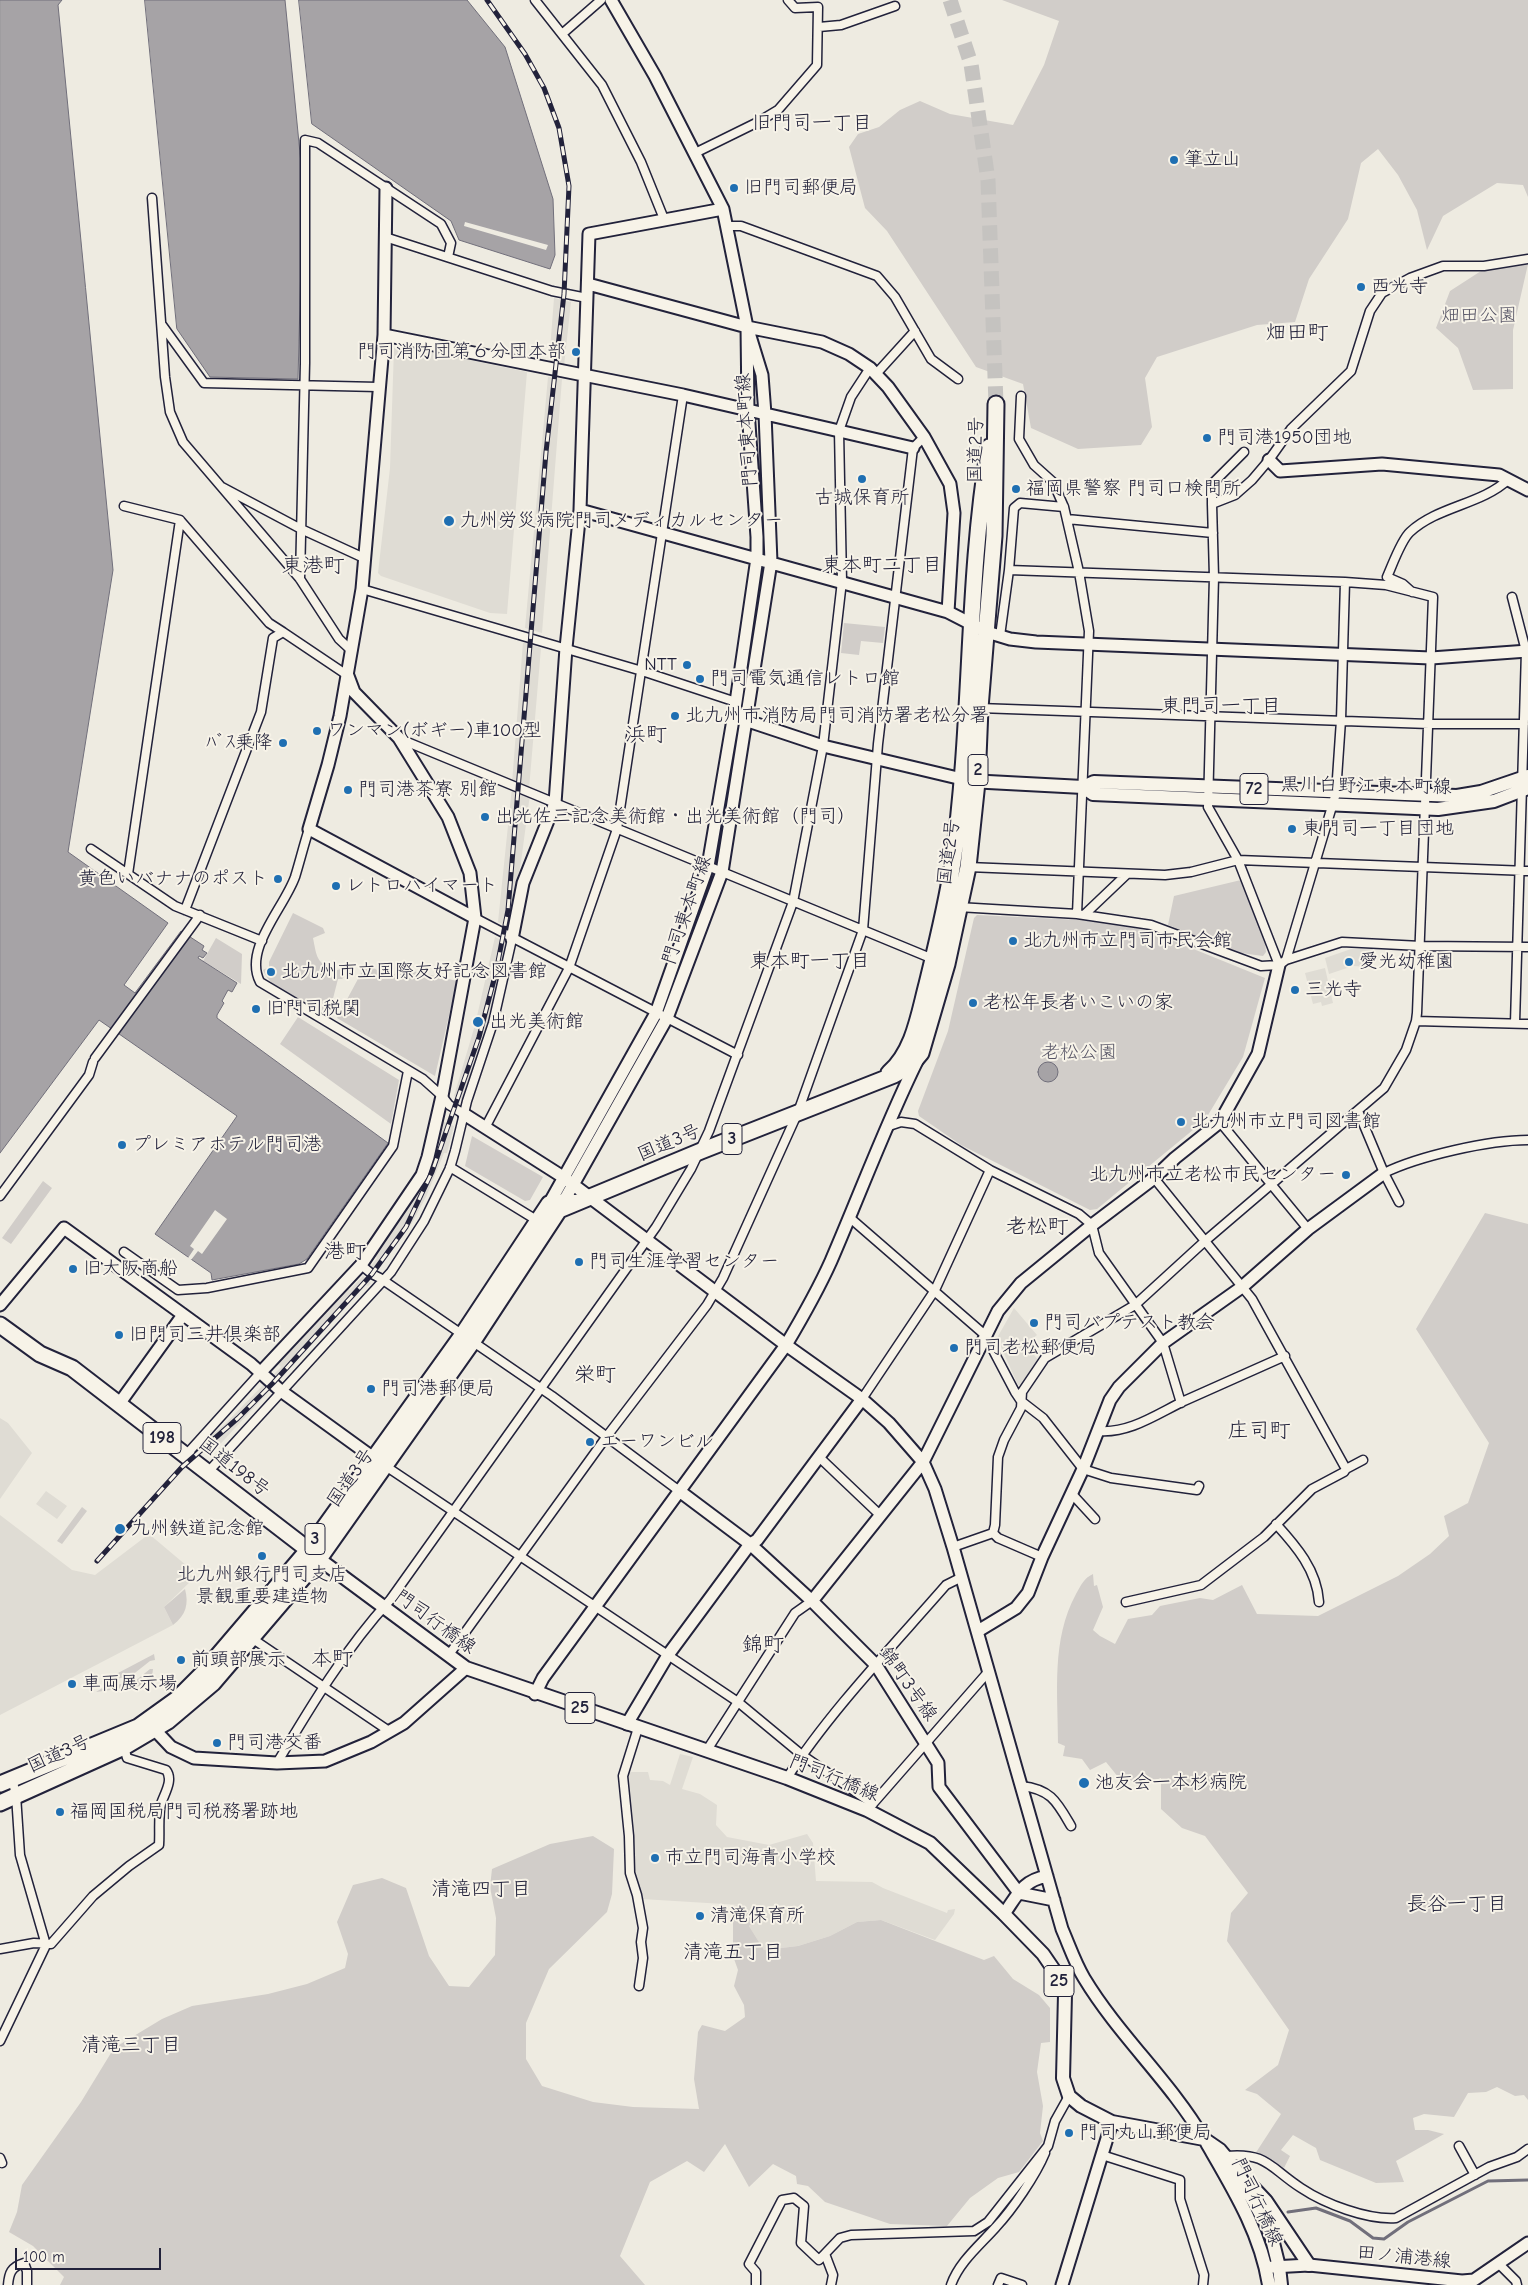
<!DOCTYPE html>
<meta charset="utf-8">
<style>
body{margin:0}
#map{position:relative;width:1528px;height:2285px;overflow:hidden;background:#eeebe1;font-family:"Comic Neue",sans-serif}
canvas{display:block}
.scale{position:absolute;left:15px;top:2248px;width:146px;height:22px;box-sizing:border-box;border:2px solid #22223b;border-top:0;padding-left:6px;font-size:15px;line-height:18px;white-space:nowrap;color:#22223b;-webkit-text-stroke:4px #f7f3e8;paint-order:stroke}
</style>
<div id="map">
<canvas width="1528" height="2285"></canvas>
<div class="scale">100 m</div>
</div>
<script>
const ctx = document.querySelector('canvas').getContext('2d');
ctx.lineJoin = 'round';
function fillPath(path, color) { ctx.fillStyle = color; ctx.fill(path, 'evenodd'); }
function trace(path, color, width, dash) { ctx.strokeStyle = color; ctx.lineWidth = width; ctx.lineCap = dash ? 'butt' : 'round'; ctx.setLineDash(dash || []); ctx.stroke(path); }
function write(font, color, halo, rows, align = 'center') {
  ctx.font = font + ' "Comic Neue","Klee One",sans-serif'; ctx.lineWidth = 4; ctx.setLineDash([]); ctx.textBaseline = 'middle'; ctx.strokeStyle = halo; ctx.fillStyle = color; for (const [text, x, y, turn = 0] of rows) {
    ctx.save(); ctx.translate(x, y); ctx.rotate((+turn || 0) * Math.PI / 180); ctx.textAlign = isNaN(turn) ? turn : align; if (halo) ctx.strokeText(text, 0, 0); ctx.fillText(text, 0, 0); ctx.restore();
  }
}
fillPath(new Path2D(`
 M554,298L571,302L564,366L549,363Z
 M398,345L527,372L507,614L490,613L381,576L378,573L390,468L394,348Z
 M548,377L562,379L542,633L525,628Z
 M523,642L541,648L529,789L512,783Z
 M512,787L530,794L521,862L509,927L498,922Z
 M495,937L507,943L482,1045L463,1100L454,1096L475,1025Z
 M1351,949H1373L1372,967L1353,966L1329,974L1325,958Z
 M1325,968L1333,1003L1322,1006L1321,1002L1313,1004L1305,973Z
 M444,1122L454,1126L447,1153H444L426,1197L412,1223L377,1271L371,1266L377,1258L375,1256L407,1210L417,1190L439,1128L442,1129Z
 M363,1276L371,1283L368,1286L366,1285L278,1381L272,1376L281,1367L278,1364L347,1288L350,1290Z
 M1014,1308L1037,1335L1025,1345L1040,1362L1022,1385H1018L997,1338Z
 M263,1385L270,1390L213,1452L203,1442L225,1424Z
 M0,1418L8,1423L32,1453L0,1499Z
 M46,1491L67,1506L57,1519L36,1504Z
 M0,1515L72,1570L95,1575L149,1534L187,1566L192,1580L164,1607L173,1625L0,1715Z
 M680,1754L693,1757L682,1789L700,1794L717,1805L716,1825L727,1837L769,1845L807,1834L813,1843L816,1881L872,1882L883,1888L947,1913L948,1910L955,1909L954,1914L935,1940L881,1920L857,1922L830,1936L798,1946L764,1950L749,1926L756,1919L751,1912L740,1905L642,1899L633,1878L627,1772H648L650,1780L663,1781L670,1785Z`), '#dfdcd4');
fillPath(new Path2D(`
 M1002,0H1528V197L1523,185L1497,183L1443,216L1427,250L1417,210L1398,175L1378,149L1361,163L1348,219L1309,279L1295,322L1257,325L1157,357L1145,378L1152,427L1141,445L1078,449L1031,428L1023,384L976,367L887,231L865,208L849,147L858,134L879,127L900,110L920,101L950,114L1013,125L1044,65L1059,21Z
 M1528,264L1513,330V389L1473,390L1458,348L1436,328L1450,291L1481,271Z
 M844,623L885,627L883,643L861,641L859,655L841,653Z
 M1241,880L1265,943L1266,952L1263,956L1241,953L1168,925L1174,896Z
 M293,913L323,928L325,933L313,938C317,958 316,961 334,971L341,969L349,972L342,979H338L328,1018C310,1007 270,990 263,970L269,967V962Z
 M977,915L1080,920L1125,926L1149,931L1265,978L1243,1057L1205,1120L1097,1209L1090,1210L961,1145L919,1116L918,1111L948,1031L974,918Z
 M216,938L242,954L241,984L203,961Z
 M366,964L392,978L399,968L457,981L435,1076L337,1018Z
 M298,1017L399,1080L391,1124L280,1044Z
 M472,1136L543,1177L530,1200L525,1201L465,1166Z
 M43,1181L52,1188L11,1244L2,1238Z
 M1485,1213L1528,1224V2100L1524,2095L1515,2096L1497,2087L1486,2092L1468,2093L1454,2117L1424,2114L1413,2118L1415,2130H1428L1444,2134L1396,2161L1404,2182L1376,2183L1320,2160L1316,2148L1293,2135L1281,2150L1290,2156L1284,2168L1264,2156L1255,2154L1281,2114L1257,2094L1245,2090L1278,2065L1289,2030L1227,1941L1231,1913L1248,1893L1205,1836L1182,1828L1161,1809V1778L1150,1782L1142,1780L1136,1785L1128,1778L1123,1783L1106,1762L1090,1770L1082,1759L1063,1756L1065,1746L1058,1743C1058,1693 1051,1640 1076,1594C1081,1585 1084,1578 1093,1574L1094,1586L1097,1585L1103,1607L1093,1630L1100,1636L1115,1644L1128,1619L1152,1615L1160,1606L1200,1598L1213,1600L1242,1585L1257,1614L1318,1616L1398,1576L1430,1554L1449,1536L1444,1516L1468,1503L1489,1443L1416,1329Z
 M82,1507L87,1511L62,1544L57,1541Z
 M185,1589C189,1604 186,1615 173,1625L164,1607Z
 M154,1654L155,1660L150,1661L131,1676L101,1682Z
 M150,1669H153L152,1677L139,1686L96,1692L104,1687L134,1682Z
 M593,1836L614,1849L612,1894L607,1912L549,1969L526,2023V2059L542,2086L593,2102L633,2107L699,2109L694,2079L698,2032L702,2025L725,2031L745,2017L744,2005L734,1986L738,1970L733,1956V1906L740,1905L751,1912L756,1920L749,1926L764,1950L798,1946L830,1936L857,1922L881,1920L984,1960L994,1956L1013,1979L1039,1995L1050,2008V2042L1041,2043L1037,2072L1043,2106L1040,2133L1043,2141L1019,2172L998,2178L970,2198L947,2226L890,2224L825,2202L808,2186L797,2184L796,2176L773,2164L749,2187L725,2144L704,2172L687,2161L650,2182L620,2256L645,2285H60L64,2277L33,2246L9,2232L17,2212L22,2185L81,2102L114,2048L162,2019L192,2006L268,1994L307,1984L345,1968L348,1954L337,1922L353,1885L382,1878L406,1888L429,1956L449,1986L469,1987L495,1955L496,1918L490,1887L492,1869L550,1844Z`), '#d1cdc9');
const water = new Path2D(`
 M0,0H62L58,5L113,570L68,852L168,923L124,985L135,993L181,931L204,946L202,950L207,953L203,958L199,956L198,958L237,983L232,992L228,990L222,1001L224,1003L217,1015V1018L388,1143L307,1259L299,1264L212,1280L211,1273L155,1234L237,1116L99,1020L0,1153Z
 M145,0H285L303,184L298,379L210,377L177,329Z
 M299,0H467L505,47L553,199L555,255L550,269L459,240L451,221L312,124Z
 M1038 1072a10 10 0 1 1 20 0a10 10 0 1 1-20 0Z`);
fillPath(water, '#a6a3a6');
trace(water, '#716f7b', 1);
fillPath(new Path2D(`
 M465,222L548,245L546,250L464,226Z
 M215,1210L227,1219L202,1254L198,1251L191,1260L188,1258L194,1249L190,1246Z`), '#eeebe1');
trace(new Path2D(`
 M1288,2212L1316,2208L1350,2221L1373,2238L1384,2239L1408,2222L1488,2181L1528,2180`), '#716f7b', 3);
trace(new Path2D(`
 M950,0L971,64L988,180L996,404`), '#c5c3c0', 15, [15, 8]);
const street = new Path2D(`
 M535,0L602,85L641,162L664,219
 M819,27L841,25L895,6
 M562,34L601,0
 M695,153L758,122L778,110L817,65L818,7L795,8L788,0
 M152,198L165,377L170,412L183,442L300,579L339,639L352,651
 M727,226H741L877,276L895,297L931,359L958,379
 M385,237L552,291L587,298
 M162,325L204,383L378,387
 M876,374L915,331
 M1021,396L1019,439L1034,465L1053,482L1064,507L1079,572L1089,631L1077,914
 M222,487L301,529L364,558
 M1212,504V484L1244,452
 M124,506L180,520L269,623L283,632
 M1067,519L1213,533
 M300,579L305,363V140L318,143L441,224L451,243L448,257
 M362,589L642,671L736,702
 M1412,592L1403,584L1387,577C1392,566 1401,540 1410,532C1438,506 1481,505 1509,479
 M1512,597L1526,651L1515,1023
 M1000,636L1009,570L1014,508L1020,503L1064,507
 M979,708L1429,724H1524
 M400,739L933,959
 M309,829C304,844 300,861 295,877C284,908 243,949 260,982L423,1079L442,1096L449,1105L464,1114
 M91,849L175,906L262,941
 M968,867L1165,875L1191,872L1238,860L1528,871
 M128,874L180,520
 M958,907L1077,914L1151,925L1261,966L1279,965L1286,960L1342,942L1421,946L1528,947
 M185,910L261,712L273,638L283,632L347,675
 M1084,915L1127,874
 M475,918L738,1055
 M1286,960L1336,793L1341,720L1345,582
 M1279,965L1238,860L1208,807L1214,577L1212,504L1235,495L1252,480L1269,460L1291,429L1351,371L1370,311L1382,293L1410,278L1443,266H1484L1528,259
 M1416,1021L1528,1024
 M95,1058L200,915
 M1358,1111L1384,1173L1399,1202
 M1220,1122L1308,1229
 M886,1127L901,1122L915,1124L990,1170L1079,1214L1092,1225L1099,1253L1163,1343L1181,1403
 M485,1128L569,968L617,829L683,395
 M450,1167L538,1221
 M1384,1173C1419,1156 1489,1140 1528,1140
 M1154,1178L1252,1299L1346,1469L1363,1460
 M0,1196L89,1075L93,1062
 M849,1217L985,1335L1015,1392L1021,1401L1043,1418L1083,1469L1111,1478L1197,1490L1199,1486
 M124,1252L178,1290L207,1288L308,1268L393,1146L408,1071
 M361,1265L372,1274L380,1278L552,1396L678,1490
 M862,1399L935,1290L990,1170
 M1098,1431C1129,1434 1157,1414 1184,1401C1218,1386 1251,1371 1285,1356
 M186,1455L261,1372
 M819,1457L880,1515
 M384,1465L738,1702L802,1755L873,1804
 M208,1472L391,1272L424,1221L450,1168L455,1151L467,1101L493,1023L512,939
 M1072,1494L1095,1519
 M1276,1524C1296,1546 1317,1570 1319,1602
 M993,1533L995,1525L998,1457L1004,1440L1021,1408L1022,1392L1045,1358L1135,1305L1205,1241L1384,1088L1406,1050L1416,1021L1417,1013L1433,597L1386,585L1345,582L1009,570
 M953,1547L993,1533L998,1538L1042,1557
 M1126,1602L1201,1585L1264,1537L1312,1489L1344,1472L1346,1469
 M250,1637L389,1731
 M448,1656L607,1436L707,1305L723,1278L798,1112L863,930L878,744L913,448L924,437
 M638,1728L623,1776L629,1836L630,1873L637,1895L643,1928L641,1942L643,1958L639,1986
 M707,1750L795,1613L812,1601
 M277,1763C311,1706 345,1649 390,1600L656,1227L691,1169L709,1131L793,902L823,746L842,581L839,431L851,397L870,368
 M787,1778C830,1711 893,1646 946,1585L962,1577
 M1021,1786C1051,1789 1057,1802 1071,1826
 M870,1807L989,1671
 M0,1949L34,1943L51,1944L93,1896L129,1866L159,1845C160,1832 158,1817 161,1804C164,1794 174,1780 166,1770L127,1758L124,1747
 M0,2041L46,1945L20,1855L16,1795L12,1778
 M1459,2146L1475,2175
 M1102,2155L1180,2180V2199L1204,2275L1203,2285
 M1226,2156C1267,2152 1270,2168 1301,2188C1325,2204 1367,2220 1396,2218L1489,2167L1517,2157L1528,2149
 M0,2158L2,2163
 M825,2254L833,2275L831,2285
 M1498,2263L1516,2281L1517,2285
 M756,2284V2272L749,2264L782,2200L794,2198L804,2206L801,2243L819,2260L840,2238L851,2235L974,2231L988,2222L1048,2146L1055,2121L1069,2096
 M8,2285C9,2273 11,2267 24,2263L27,2271V2285
 M951,2285C959,2262 980,2245 996,2227C1012,2210 1036,2175 1045,2153
 M998,2285L1001,2278L1022,2285`);
const secondary = new Path2D(`
 M588,284L747,327L822,342L849,354L870,368L888,387L924,437L950,484L954,513L948,612
 M384,335L386,188
 M1269,460L1280,471L1382,464L1499,475L1528,490
 M580,510L948,612L987,632L1010,639L1036,642L1431,658L1528,651
 M743,715L745,720L823,746L962,779
 M475,918L309,829L328,765L340,716L362,589L384,335L683,395L913,448
 M512,939L523,883L555,803L566,648L580,510L589,234L723,209
 M464,1114L563,1177L786,1345L862,1399L889,1423L923,1462L935,1489L953,1547L1062,1929C1069,1945 1075,1963 1084,1978C1119,2036 1170,2081 1204,2139
 M549,1204L656,1013L708,866L736,702L757,558V537L748,410L747,327L723,209L655,76L611,0
 M561,1206L667,1018L722,872L771,562L765,414L762,375L750,336
 M0,1305L64,1228L251,1364L281,1391L379,1462
 M261,1372L361,1265L422,1175L428,1157L442,1096L475,918L470,873L448,817L399,738L354,692L348,676
 M119,1404L183,1315
 M678,1490L750,1544L812,1601L876,1665L938,1763L939,1787L1019,1893
 M812,1601L923,1462L998,1311L1021,1283L1092,1225L1154,1178L1175,1158L1220,1122L1258,1054L1279,965
 M978,1631L1016,1608L1028,1593L1042,1557L1083,1469L1110,1400L1119,1387L1163,1343L1242,1287L1308,1229L1384,1173
 M535,1694L543,1678L786,1345C802,1318 818,1290 831,1261C860,1194 885,1126 917,1061
 M627,1724L668,1655L750,1544L757,1540L862,1399
 M155,1730L171,1747L194,1758L277,1763L325,1761L371,1742L404,1723L466,1668
 M1019,1893L1054,1900
 M1004,1914C1018,1894 1022,1881 1047,1876
 M1272,2267L1309,2265L1462,2281L1474,2280L1528,2243
 M1062,2285L1112,2122`);
const primary = new Path2D(`
 M969,781L1083,787L1094,782L1457,796L1481,792L1528,776
 M1083,787L1093,794L1438,809L1494,801L1528,788
 M319,1559L466,1668L787,1778L867,1810L930,1843L1004,1914L1043,1954L1056,1973L1065,1994L1063,2078L1069,2096L1081,2106L1112,2122L1204,2139L1220,2150L1235,2168L1270,2231L1279,2267L1281,2285
 M1207,2143C1233,2188 1261,2233 1269,2285
 M1250,2184L1266,2201L1309,2265`);
const highway = new Path2D(`
 M889,1073C914,1051 919,1014 927,984C937,943 947,903 953,862C973,724 966,584 989,447
 M0,1325L40,1354L72,1368L315,1555
 M0,1784L138,1727L177,1699L203,1673L308,1550L463,1334L549,1204L570,1201
 M0,1803L124,1747L168,1721L213,1683L319,1559L473,1341L559,1210L701,1151L894,1075L910,1066L921,1053L947,964L968,867L977,782L980,708L994,536L996,404`);
trace(street, '#22223b', 11);
trace(secondary, '#22223b', 15);
trace(primary, '#22223b', 16);
trace(highway, '#22223b', 19);
trace(street, '#f7f3e8', 8);
trace(secondary, '#f7f3e8', 11);
trace(primary, '#f7f3e8', 12);
trace(highway, '#f7f3e8', 15);
const rail = new Path2D(`
 M97,1561L182,1467L238,1418L273,1383L372,1274L406,1227L432,1172L479,1037L496,972L508,910L512,862L546,452L564,294L569,186L559,128L544,88L525,54L487,0`);
trace(rail, '#22223b', 5);
trace(rail, '#f7f3e8', 3, [9]);
for (const [x, y, r, color] of [
 [1174,160,5,"#1f6fb2"],
 [734,188,5,"#1f6fb2"],
 [1361,287,5,"#1f6fb2"],
 [576,352,5,"#1f6fb2"],
 [1207,438,5,"#1f6fb2"],
 [862,479,5,"#1f6fb2"],
 [1016,489,5,"#1f6fb2"],
 [449,521,6,"#1f6fb2"],
 [687,665,5,"#1f6fb2"],
 [700,679,5,"#1f6fb2"],
 [675,716,5,"#1f6fb2"],
 [317,731,5,"#1f6fb2"],
 [283,743,5,"#1f6fb2"],
 [348,790,5,"#1f6fb2"],
 [485,817,5,"#1f6fb2"],
 [1292,829,5,"#1f6fb2"],
 [278,879,5,"#1f6fb2"],
 [336,886,5,"#1f6fb2"],
 [1013,941,5,"#1f6fb2"],
 [1349,962,5,"#1f6fb2"],
 [271,972,5,"#1f6fb2"],
 [1295,990,5,"#1f6fb2"],
 [973,1003,5,"#1f6fb2"],
 [256,1009,5,"#1f6fb2"],
 [478,1022,6,"#1f6fb2"],
 [1181,1122,5,"#1f6fb2"],
 [122,1145,5,"#1f6fb2"],
 [1346,1175,5,"#1f6fb2"],
 [579,1262,5,"#1f6fb2"],
 [73,1269,5,"#1f6fb2"],
 [1034,1323,5,"#1f6fb2"],
 [119,1335,5,"#1f6fb2"],
 [954,1348,5,"#1f6fb2"],
 [371,1389,5,"#1f6fb2"],
 [590,1442,5,"#1f6fb2"],
 [120,1529,6,"#1f6fb2"],
 [262,1556,5,"#1f6fb2"],
 [181,1660,5,"#1f6fb2"],
 [72,1684,5,"#1f6fb2"],
 [217,1743,5,"#1f6fb2"],
 [1084,1783,6,"#1f6fb2"],
 [60,1812,5,"#1f6fb2"],
 [655,1858,5,"#1f6fb2"],
 [700,1916,5,"#1f6fb2"],
 [1069,2133,5,"#1f6fb2"]
]) { const dot = new Path2D(); dot.arc(x, y, r, 0, 2 * Math.PI); ctx.fillStyle = color; ctx.fill(dot); trace(dot, '#f7f3e8', 2); }
for (const [x, y, w] of [
 [978,770,20],
 [1254,789,28],
 [732,1139,20],
 [162,1438,38],
 [315,1539,20],
 [580,1708,30],
 [1059,1981,30]
]) { const box = new Path2D(); box.roundRect(x - w / 2, y - 15.5, w, 31, 4); ctx.fillStyle = '#f7f3e8'; ctx.fill(box); trace(box, '#22223b', 1); }
write('bold 18px', '#22223b', null, [
 ["2",978,770],
 ["72",1254,789],
 ["3",732,1139],
 ["198",162,1438],
 ["3",315,1539],
 ["25",580,1708],
 ["25",1059,1981]
]);
write('19px', '#22223b', '#f7f3e8', [
 ["筆立山",1184,160],
 ["旧門司郵便局",744,188],
 ["西光寺",1371,287],
 ["門司消防団第６分団本部",566,352,"right"],
 ["門司港1950団地",1217,438],
 ["福岡県警察 門司口検問所",1026,489],
 ["古城保育所",862,498,"center"],
 ["九州労災病院門司メディカルセンター",460,521],
 ["NTT",677,665,"right"],
 ["門司電気通信レトロ館",710,679],
 ["北九州市消防局門司消防署老松分署",685,716],
 ["ワンマン(ボギー)車100型",327,731],
 ["ﾊﾞｽ乗降",273,743,"right"],
 ["門司港茶寮 別館",358,790],
 ["出光佐三記念美術館・出光美術館（門司）",495,817],
 ["東門司一丁目団地",1302,829],
 ["黄色いバナナのポスト",268,879,"right"],
 ["レトロハイマート",346,886],
 ["北九州市立門司市民会館",1023,941],
 ["愛光幼稚園",1359,962],
 ["北九州市立国際友好記念図書館",281,972],
 ["三光寺",1305,990],
 ["老松年長者いこいの家",983,1003],
 ["旧門司税関",266,1009],
 ["出光美術館",489,1022],
 ["北九州市立門司図書館",1191,1122],
 ["プレミアホテル門司港",132,1145],
 ["北九州市立老松市民センター",1336,1175,"right"],
 ["門司生涯学習センター",589,1262],
 ["旧大阪商船",83,1269],
 ["門司バプテスト教会",1044,1323],
 ["旧門司三井倶楽部",129,1335],
 ["門司老松郵便局",964,1348],
 ["門司港郵便局",381,1389],
 ["エーワンビル",600,1442],
 ["九州鉄道記念館",131,1529],
 ["北九州銀行門司支店",262,1575,"center"],
 ["景観重要建造物",262,1597,"center"],
 ["前頭部展示",191,1660],
 ["車両展示場",82,1684],
 ["門司港交番",227,1743],
 ["池友会一本杉病院",1095,1783],
 ["福岡国税局門司税務署跡地",70,1812],
 ["市立門司海青小学校",665,1858],
 ["清滝保育所",710,1916],
 ["門司丸山郵便局",1079,2133]
], 'left');
write('19px', '#575566', '#f7f3e8', [
 ["畑田公園",1479,316],
 ["老松公園",1079,1053]
]);
write('19px', '#22223b', '#f7f3e8', [
 ["門司東本町線",747,430,-94],
 ["国道2号",976,450,-89],
 ["黒川白野江東本町線",1366,786,1],
 ["国道2号",949,852,-82],
 ["門司東本町線",687,910,-71],
 ["国道3号",669,1143,-23],
 ["国道198号",234,1467,38],
 ["国道3号",351,1478,-55],
 ["門司行橋線",435,1622,36],
 ["錦町3号線",908,1684,55],
 ["国道3号",59,1754,-24],
 ["門司行橋線",834,1778,22],
 ["門司行橋線",1257,2202,65],
 ["田ノ浦港線",1404,2257,6]
]);
write('20px', '#22223b', '#f7f3e8', [
 ["旧門司一丁目",812,123],
 ["東本町二丁目",882,565],
 ["東門司一丁目",1221,706],
 ["東本町一丁目",810,961],
 ["清滝四丁目",481,1889],
 ["長谷一丁目",1457,1904],
 ["清滝五丁目",733,1952],
 ["清滝三丁目",131,2045]
]);
write('21px', '#22223b', '#f7f3e8', [
 ["畑田町",1297,333],
 ["東港町",313,566],
 ["浜町",646,735],
 ["老松町",1037,1227],
 ["港町",345,1252],
 ["栄町",595,1375],
 ["庄司町",1259,1431],
 ["錦町",763,1645],
 ["本町",332,1659]
]);
</script>
